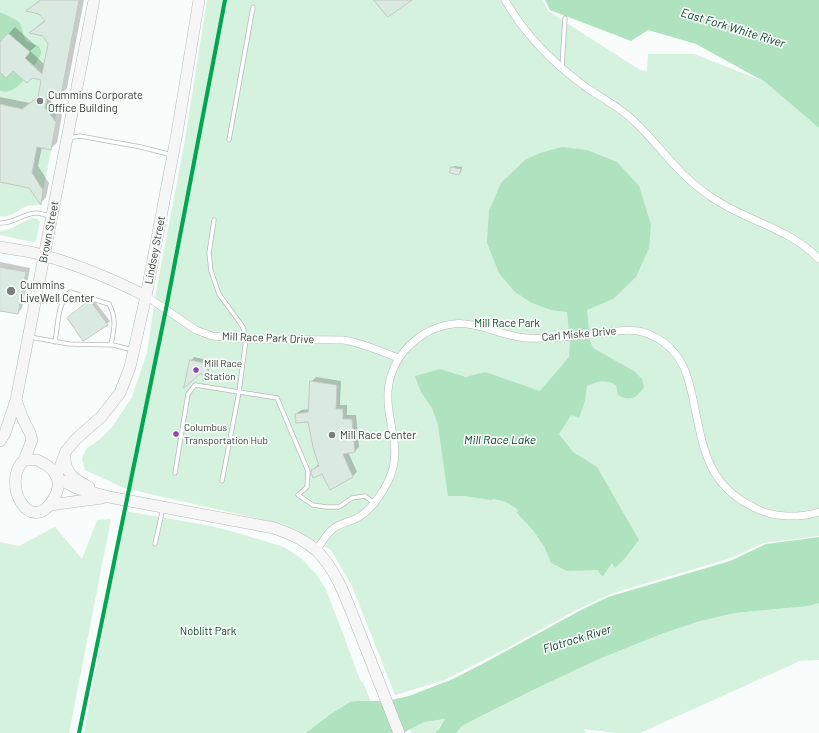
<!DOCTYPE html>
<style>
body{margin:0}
canvas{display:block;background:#f8fcfa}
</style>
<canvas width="819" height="733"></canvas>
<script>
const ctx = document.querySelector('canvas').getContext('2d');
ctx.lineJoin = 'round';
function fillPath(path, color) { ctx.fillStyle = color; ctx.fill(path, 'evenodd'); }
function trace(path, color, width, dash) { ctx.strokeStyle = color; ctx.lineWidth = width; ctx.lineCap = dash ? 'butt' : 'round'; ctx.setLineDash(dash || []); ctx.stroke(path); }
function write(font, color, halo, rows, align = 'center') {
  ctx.font = font + ' Barlow,sans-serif'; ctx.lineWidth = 3.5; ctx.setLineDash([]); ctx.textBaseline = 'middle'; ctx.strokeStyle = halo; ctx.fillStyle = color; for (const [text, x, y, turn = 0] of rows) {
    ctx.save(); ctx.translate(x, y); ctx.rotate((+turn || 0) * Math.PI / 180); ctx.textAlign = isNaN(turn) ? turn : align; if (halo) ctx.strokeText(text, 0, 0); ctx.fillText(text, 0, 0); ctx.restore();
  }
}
fillPath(new Path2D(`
 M0,0H41L26,11L39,14L45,21L30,32L43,36L48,44L42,76L34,66L39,60L37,45C22,42 24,32 17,21C14,17 5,15 0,12Z
 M207,0H543L548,11L640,70L647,71L648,54H694L765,82L819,128V536L763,543L731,558L613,593L576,610L507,648L444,680L395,695L352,586L331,550L286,525L124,488L85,470L82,458L87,448L99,440L113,426L132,397L147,353L156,292L185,140Z
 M32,78L41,80L38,97L22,109L0,104V91L3,92L19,85L24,80L27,83Z
 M47,96L57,108L55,120L45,108Z
 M37,147L51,150L43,190L32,173Z
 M0,182L29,188L41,205C36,205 31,205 27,206C18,209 10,219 0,216Z
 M32,218L37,219L40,222L36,241L33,242L0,235V231C11,231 21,222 32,218Z
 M125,511L211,526L241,534L284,547L302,559L316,574L326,589L361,682H363L383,733H84Z
 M111,519L69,733H0V542L19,546L55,527L82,559L97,520Z
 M819,603V660L800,661L640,733H617L583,729L586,733H456L462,726L479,717L535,689L599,659L664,633L697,622L735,613L809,606Z
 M446,719L435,733H412L410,729L424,722Z`), '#d4f2dd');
fillPath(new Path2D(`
 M545,0H819V128L765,82L696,44L648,30L631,41L550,10Z
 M0,12C7,16 17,18 21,25C23,30 23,36 26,40C29,44 34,43 37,45C46,51 38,61 34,66L25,58L30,52L8,33L0,42Z
 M13,71L24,80C18,87 9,94 0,91V72L6,78Z
 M562,147L587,150L617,162L639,186L651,225L649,248L636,277L613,299L587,310L590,341L593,348L634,371L642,379L644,387C637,398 630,402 618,395L616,385C604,379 599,381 587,386L585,401L579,418L571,415L559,434L573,452L597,467L639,540L625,558L615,568L612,563L603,576L600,574L598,570L567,571L551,563L545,548L533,530L517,513L518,510C510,503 503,500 493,499L492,500L464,496H448L438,425L432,408L421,392L415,376L440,369L466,377L485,372L540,391L569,357L570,344L567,312L551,310L530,302L514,291L499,273L487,243L489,211L501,183L525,160L540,153Z
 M819,537V603L809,606L735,613L697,622L664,633L599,659L535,689L479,717L462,726L456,733H435L439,729L445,719L424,722L403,733H306L331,714L350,702L358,701H387L409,696L453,679L486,662L583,609L608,597L730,561L766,544Z`), '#afe2be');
fillPath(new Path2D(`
 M40,0H84L67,88L61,94L52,93L51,101L62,115L57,143L50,149L42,147L38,166L49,183L46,197L41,203L29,187L0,181V97L30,103L40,96L43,79L13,69L0,71V43L15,27L36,46L30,51L45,65L49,43L44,35L31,32L45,20L40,13L28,10Z
 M454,166L462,167L461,172L459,174L452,168Z
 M0,262L30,268L22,308L18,313L0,310Z
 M93,299L110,321L107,324L68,318Z
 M194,357L211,361L209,371L206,374L191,361Z
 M316,377L341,381L340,405H347V415H356L359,447L354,452H348L357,472L353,476L312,470L319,464L309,421L296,414L301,410L310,409L311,382Z`), '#0003');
const building = new Path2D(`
 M41,0H79L61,95L48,93L45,108L56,122L51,150L37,147L32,173L43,190L41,205L29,188L0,182V104L22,109L38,97L41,80L32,78L27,83L13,71L6,78L0,72V42L8,33L30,52L25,58L42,74L48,44L43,36L29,33L45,21L39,14L26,11Z
 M374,0H412L388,17Z
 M451,167L461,169L459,175L450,173Z
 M0,267L26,272L18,314L0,311Z
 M89,301L91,302L108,325L83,341L67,318Z
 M190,360L209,364L207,375L200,374L184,388Z
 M310,381L337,385L336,409H343V419H352L355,452L343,454L353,477L330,490L322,474L313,478L311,473V470L319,466L313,447L308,422L296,423L295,414L308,412Z`);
fillPath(building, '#daeae0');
trace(building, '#c5c8c6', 1);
const lane = new Path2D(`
 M562,67L565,18
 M68,138L80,136L141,147L172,155
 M229,140L253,7
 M214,220L209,253L211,271L219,294L243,327L246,339L239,392L222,481
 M0,223C14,224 23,213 37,213C41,213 45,215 49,216
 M30,337L69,344L113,345L133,350
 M55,342C58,326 57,303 70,292L109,304C117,319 114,329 111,345
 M175,473L188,394L195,385L277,398L308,471L307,487L298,495L313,505L326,507H339L352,498L365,496L374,503
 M155,544L163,508`);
const street = new Path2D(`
 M505,0C525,35 554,64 587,88C602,98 621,108 634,121C652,138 666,157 683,174C694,185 706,194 719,202C753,223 790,229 819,259
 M146,296L196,330L212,336L246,339L343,340C363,343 380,351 398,358
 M316,551C321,544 326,534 333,529C339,523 350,522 357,518C373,510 389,484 393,468C399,444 388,422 388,399C387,380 395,359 409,346C421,334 437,326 453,324C475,321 502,336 526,338C549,340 579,335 603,333C614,331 627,329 638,331C650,333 664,341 672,350C685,363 689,381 693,399C703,446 706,485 755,508C774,518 798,518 819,512`);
const secondary = new Path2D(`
 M0,247C15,250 31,251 46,256C81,266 114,280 146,296
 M16,400L23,419L30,433L32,440L24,460
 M0,441L5,433L16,400L94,0
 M65,455C64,473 75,480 89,487
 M24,460C28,460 33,460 37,460C40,461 42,463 45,464C58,472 62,485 54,498C31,539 0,483 24,460Z
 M57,475L66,451L76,439L101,417L120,393L130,367L146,296L177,133L199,0
 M59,479L76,488L109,497L274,528C289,533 305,540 317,551C338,572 348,604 359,631C372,665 386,699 399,733
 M50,505L102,498`);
trace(lane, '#b8bbb9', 5);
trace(street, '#b8bbb9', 8);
trace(secondary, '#b8bbb9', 12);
trace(lane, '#fefffe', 3.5);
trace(street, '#fefffe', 7);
trace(secondary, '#f7f6f7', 11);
trace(new Path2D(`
 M79,733L166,309L225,0`), '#00a651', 4);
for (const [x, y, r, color] of [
 [40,101,4,"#7c7f7d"],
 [11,291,5,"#7c7f7d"],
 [196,370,3.5,"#8e44ad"],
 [176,434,3.5,"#8e44ad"],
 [332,435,4,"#7c7f7d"]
]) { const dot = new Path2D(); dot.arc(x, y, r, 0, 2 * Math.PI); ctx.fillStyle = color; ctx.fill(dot); trace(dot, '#f7fdf9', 1.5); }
write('10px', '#393b39', '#f7fdf9', [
 ["Mill Race",204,364],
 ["Station",204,377],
 ["Columbus",184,428],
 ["Transportation Hub",184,441]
], 'left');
write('11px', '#393b39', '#f7fdf9', [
 ["Cummins Corporate",48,95],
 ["Office Building",48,108],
 ["Cummins",20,285],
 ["LiveWell Center",20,298],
 ["Mill Race Center",340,435]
], 'left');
write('11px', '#393b39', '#f7fdf9', [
 ["Brown Street",49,232,-79],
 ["Lindsey Street",155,250,-79],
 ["Carl Miske Drive",579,334,-5],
 ["Mill Race Park Drive",268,338,2]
]);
write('11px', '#14492a', '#f7fdf9', [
 ["Mill Race Park",507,323],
 ["Noblitt Park",208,631]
]);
write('italic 12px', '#043d1e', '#f7fdf9', [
 ["East Fork White River",733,28,17],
 ["Mill Race Lake",500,440],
 ["Flatrock River",577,639,-17]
]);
</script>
